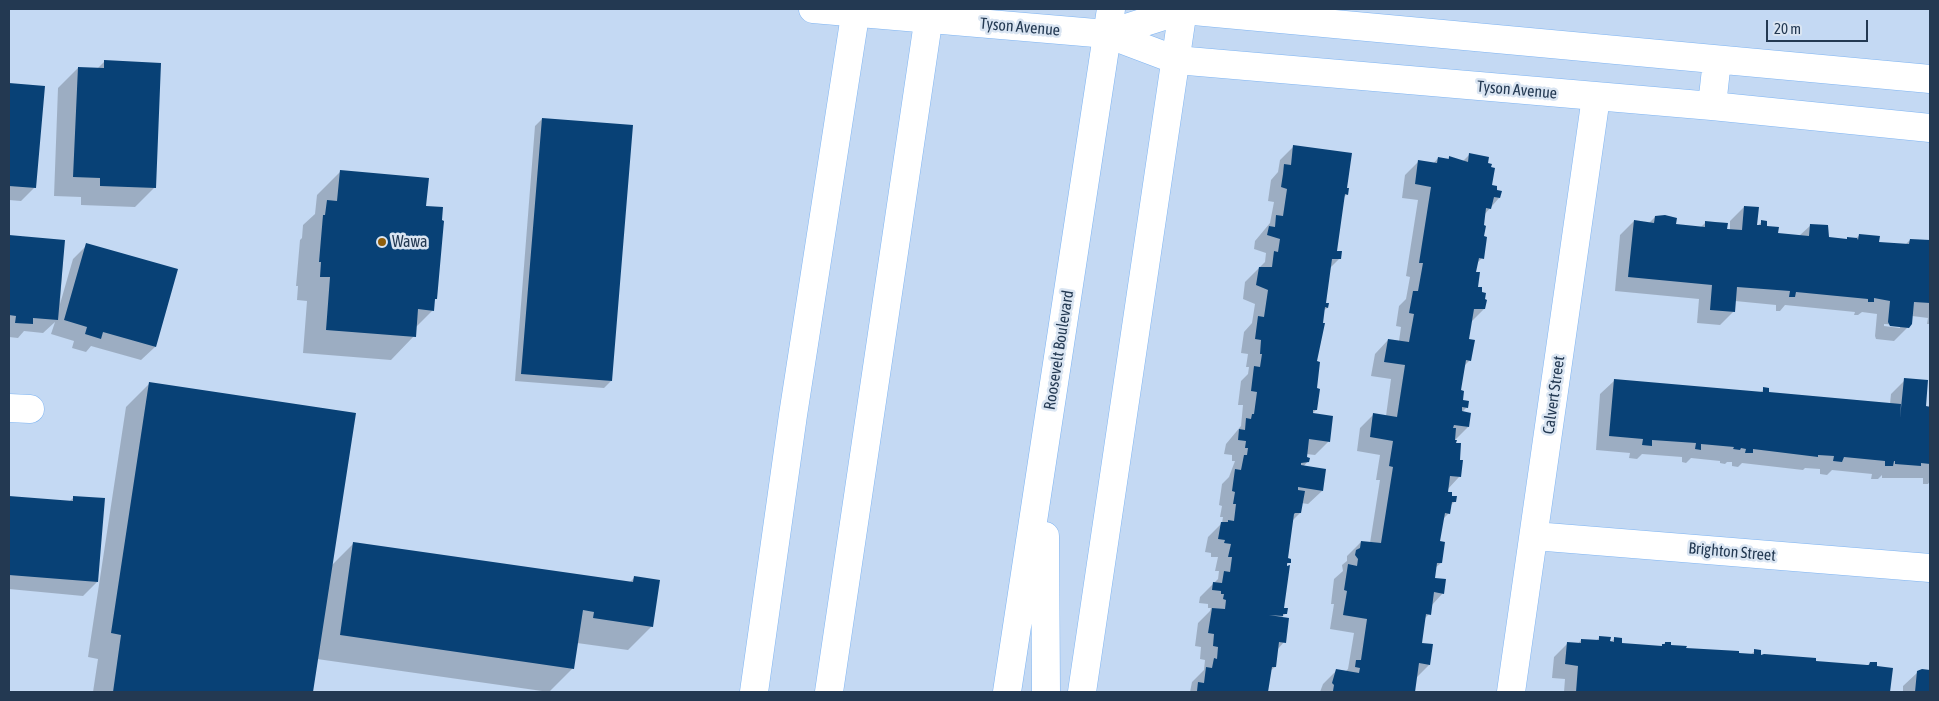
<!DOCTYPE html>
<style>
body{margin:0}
#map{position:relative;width:1939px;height:701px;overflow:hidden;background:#c4d9f3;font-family:"Asap Condensed",sans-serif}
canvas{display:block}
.frame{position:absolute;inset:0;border:10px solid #233952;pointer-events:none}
.scale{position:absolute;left:1766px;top:20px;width:102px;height:22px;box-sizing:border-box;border:2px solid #233952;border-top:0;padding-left:6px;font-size:15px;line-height:18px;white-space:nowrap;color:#233952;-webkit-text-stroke:4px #dae5f2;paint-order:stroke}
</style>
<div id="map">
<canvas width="1939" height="701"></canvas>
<div class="frame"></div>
<div class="scale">20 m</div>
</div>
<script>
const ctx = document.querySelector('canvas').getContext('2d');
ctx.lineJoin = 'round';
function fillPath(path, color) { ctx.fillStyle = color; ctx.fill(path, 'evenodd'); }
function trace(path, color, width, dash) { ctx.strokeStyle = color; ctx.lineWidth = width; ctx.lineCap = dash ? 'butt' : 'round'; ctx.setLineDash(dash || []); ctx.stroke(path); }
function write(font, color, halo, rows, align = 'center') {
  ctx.font = font + ' "Asap Condensed",sans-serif'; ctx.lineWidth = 5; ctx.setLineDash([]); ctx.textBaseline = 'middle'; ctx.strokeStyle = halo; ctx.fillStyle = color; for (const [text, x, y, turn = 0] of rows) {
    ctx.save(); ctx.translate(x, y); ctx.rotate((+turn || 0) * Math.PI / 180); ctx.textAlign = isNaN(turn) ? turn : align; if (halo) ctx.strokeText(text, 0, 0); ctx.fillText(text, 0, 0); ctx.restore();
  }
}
fillPath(new Path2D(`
 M105,61L154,188L135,207L81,205V197L54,196L58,88L78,68L97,69Z
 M9,84L44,87L35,187L21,201L9,200Z
 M542,119L611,381L604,388L515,381L535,126Z
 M1294,146L1345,189L1347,194L1343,198L1336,252L1340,258L1329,269L1324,304L1327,305V308L1323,311L1316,362V410L1312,414L1329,441L1315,455L1306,454L1308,461L1303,467L1322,491L1308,504L1301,503L1300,513L1292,521L1287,559L1289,562L1285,567L1283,609L1286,613L1281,618L1284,642L1277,650L1275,667L1270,671L1267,692H1190L1192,682L1204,670L1205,660L1200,659L1201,647L1195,646L1198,623L1210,611L1211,608H1208V604L1199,603L1200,597L1218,579L1219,571H1215L1218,557H1211V553L1205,552L1208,537L1222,523L1223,517H1220L1222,506L1219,505L1222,484L1229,477L1235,461H1232V455L1224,454L1226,444L1241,426L1243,405H1238L1241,381L1248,374L1249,367H1246L1248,354L1241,353L1244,332L1252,323L1255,304L1243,299L1245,282L1265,262L1266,253L1254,249L1255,241L1270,223L1274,202L1268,201L1271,180L1278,172L1280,160Z
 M1469,155L1486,164L1490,187L1499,198L1484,215L1482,258L1476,264L1475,273L1477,288L1484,309L1471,322L1468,340L1470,360L1464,366L1460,391L1461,401L1467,407L1461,413L1468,427L1454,441L1459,477L1447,490L1455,501L1450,506L1449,513L1443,519L1439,542L1441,563L1435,568L1434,579L1443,593L1431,606L1429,614L1424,619L1421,644L1429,665L1416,678L1414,692H1320L1323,684L1337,670L1346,671L1348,669L1354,633L1330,629L1334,604H1331L1334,579L1343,571L1342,565L1347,561V556L1361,542L1370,543L1380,480H1376L1380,455L1357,451L1360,428L1374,414L1386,416L1391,379L1371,376L1375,354L1388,340L1399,341L1401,327L1396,326L1399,306L1406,299L1410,277L1406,276L1418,200L1402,198L1405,175L1419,161L1433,164L1438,158L1447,160L1449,157L1463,161Z
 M340,172L425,207L436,298L434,301L433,310L415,328L414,336L391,360L303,353L307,301L297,300L298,286H296L300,240L302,238L303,225L315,214L317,195Z
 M1744,207L1755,228L1762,222L1766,227L1777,234L1799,236L1811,225L1828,238L1845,240L1847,239H1855L1860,235L1878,243L1905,245L1910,240L1930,241V324H1927L1928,318L1912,316L1911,324L1894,341L1876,339L1875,336L1877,314L1862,312L1858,315H1854L1855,312L1785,305L1780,311H1776V305L1735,301L1734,311L1720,325L1697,323L1699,299L1615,291L1620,235L1634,221L1649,223L1655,217L1675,225L1700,228L1706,222L1730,230V221ZM1884,324L1900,325V328L1884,326Z
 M9,236L64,241L60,304L73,259L87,245L155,347L141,360L91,346L86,352L72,348L74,341L51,334L55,322L43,333L24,331L18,338L9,337Z
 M1905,380L1925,408L1930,405V481L1928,484H1923V478H1882V475L1878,479H1871L1872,474L1832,470L1827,475L1820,474V469L1805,468L1803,470L1742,463L1738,467L1732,466V462H1727L1725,464L1720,463V461L1691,458L1686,463L1682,462V457L1642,454L1637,459L1629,458L1630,453L1596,450L1600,394L1614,381L1760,393L1764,389L1767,393L1890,404L1891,394Z
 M150,383L332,565L353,544L629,583L634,578L652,626L628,650L577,643L573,668L549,692L317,659L312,692H93L98,659L88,657L126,407Z
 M9,497L69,502L74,497L97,582L83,596L9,589Z
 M1600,637L1609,644L1615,638L1620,644L1660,647L1665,643L1670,646L1685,650L1737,655H1750L1755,651L1759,657L1866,667L1870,663L1876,668L1891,669L1889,692H1564L1565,679L1552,678L1554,657L1568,643L1578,644L1581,640L1596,641Z
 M1922,671H1930V692H1903V686L1918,672Z`), '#0003');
fillPath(new Path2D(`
 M104,60L161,63L156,188L100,186V178L73,177L78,67L104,68Z
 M9,83L45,86L36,188L9,186Z
 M542,118L633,125L612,381L521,374Z
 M1293,145L1352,153L1347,188H1349L1348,195L1345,194L1337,251H1342L1341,259H1332L1326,303H1329L1328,308L1325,307L1323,323H1325L1317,361L1320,362L1317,388L1320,389L1317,410H1313V413L1333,416L1330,442L1309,439L1307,457L1310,458L1309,462L1301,463V465L1326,469L1323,491L1298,487V490L1305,491L1301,513H1295L1294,514L1288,558L1291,559V563H1287V566L1290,565L1284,608H1288L1287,614H1283V616L1269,615L1289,618L1286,643L1279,642L1276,667H1272L1268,692H1202L1197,691L1198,682L1204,683L1206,667L1212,668L1214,658L1217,659L1218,647L1213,646L1214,634L1208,633L1212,608L1225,609L1226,600L1223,599L1224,594H1221V591L1212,590L1213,582L1222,583L1224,571L1230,572L1232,557H1228L1231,544L1224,543L1225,540L1218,539L1221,522H1228V520L1234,521L1236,504H1233L1235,492L1232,491L1235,469L1241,470L1244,455H1247L1248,448H1245L1246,441L1238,440L1239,429L1245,430L1246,418L1251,419L1252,414H1254L1257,392L1251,391L1254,366L1260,367L1262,354H1260L1261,340L1255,339L1258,316L1264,317L1268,290L1256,285L1259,267H1272L1274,251L1278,252L1280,239L1267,235L1269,226L1275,227L1276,215L1283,216L1287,189L1281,187L1283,174L1284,164L1291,165Z
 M1469,153L1489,157L1488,163L1492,164L1491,167L1495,168L1492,185L1497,186V190L1502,191L1500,198L1494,197L1491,209L1486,208L1484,225L1486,226L1484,236L1487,237L1484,259L1479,258L1476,272H1480L1478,287H1482V292L1486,293L1485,299L1487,300L1485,309H1474L1469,339L1475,340L1471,361L1466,360L1461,390L1464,391L1463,400L1469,401L1468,408L1462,407V411L1471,413L1469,427L1454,425L1453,428H1456L1455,440H1457L1456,443H1461L1460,460H1463L1461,477L1450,476L1448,492H1452V496H1457L1456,502H1452L1450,514L1445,513L1440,541L1445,542L1442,563H1437L1435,578L1446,579L1444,594L1434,592L1431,615L1426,614L1422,643L1433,644L1430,665L1419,663L1415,692L1333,691L1334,685L1332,683L1336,669L1359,673L1360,668L1355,667L1356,660H1361L1367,619L1343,615L1347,591L1344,590L1348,564L1357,566L1358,559L1355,555L1356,550L1360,548L1361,541L1381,543L1393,467L1389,466L1393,441L1370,437L1373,413L1397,417L1405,365L1384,362L1388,339L1409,342L1414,314L1409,313L1413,291H1418L1423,263H1419L1431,187L1415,184L1418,160L1437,163L1438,157L1449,159V156L1468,162Z
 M340,170L429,178L426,206L443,207L442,220L444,221L437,299H435L434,311L418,309L416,337L326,330L330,277H320L321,262H319L323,215H325L327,200L337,201Z
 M1744,206L1759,207L1757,225H1761V220L1767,221V226L1779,227L1778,233L1809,236L1810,224L1828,225L1829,237L1847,239V237L1857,238L1858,240L1859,234L1880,236L1879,242L1909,244L1910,239L1930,240V303L1914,302L1912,324L1909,328L1890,326L1888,322L1890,301L1874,298V302H1868V299L1796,292L1795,297H1789L1790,291L1737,287L1735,312L1710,310L1712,285L1628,277L1634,220L1654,223L1655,216L1665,215L1677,218L1676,224L1705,227V221L1715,222L1728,223L1727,229L1742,230Z
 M9,235L65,240L58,320L33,318V324L15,323L16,316L9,315Z
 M86,243L178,269L156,347L103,332L101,339L85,334L87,327L64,320Z
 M1904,378L1928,380L1926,406L1930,407V464L1921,463V466L1895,464V461H1894L1893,466H1885V461L1844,457L1842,462L1833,461L1834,456L1818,455V457L1753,449V453H1745L1746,449L1741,448L1740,450L1733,449L1734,447L1701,444V450L1695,449L1696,443L1652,440V446L1642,445L1643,439L1609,436L1614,379L1763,392V387L1769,388V392L1901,404L1900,418Z
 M149,382L356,413L313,692H113L121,635L111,633Z
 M9,496L73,501V496L105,498L98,582L9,575Z
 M353,542L633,582L634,576L660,580L653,627L593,618L594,612L583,610L574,669L340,635Z
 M1599,636L1611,637L1610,641L1614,642V637L1622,638V643L1662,646V644H1665V642H1671V645L1687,646L1686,648L1739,651V653L1754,654V649L1761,650V655L1764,654L1816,658V661L1867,665H1869L1870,662H1877V666L1893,668L1890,692H1576L1578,666L1565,664L1567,642L1581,643V639L1599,640Z
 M1922,669L1930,670V692H1915L1917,671Z`), '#084176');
const minor = new Path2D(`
 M9,408L30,409
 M1534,536L1930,568
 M1511,692L1596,97`);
const tertiary = new Path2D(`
 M813,9L1107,34L1176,60L1712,106L1930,128
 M1107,34L1183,10L1930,79
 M1712,106L1717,60`);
const trunk = new Path2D(`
 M1045,536L1046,692
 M754,692L793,415L856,9
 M829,692L930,9
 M1007,692L1111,9
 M1082,692L1183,9`);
trace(minor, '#7eb4f2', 29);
trace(tertiary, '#7eb4f2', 29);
trace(trunk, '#7eb4f2', 29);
trace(minor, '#fff', 28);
trace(tertiary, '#fff', 28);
trace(trunk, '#fff', 28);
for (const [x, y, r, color] of [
 [382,242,5,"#8f5e0b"]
]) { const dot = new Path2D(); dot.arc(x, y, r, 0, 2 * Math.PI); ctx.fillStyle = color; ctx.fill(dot); trace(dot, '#dae5f2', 2); }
write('16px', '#233952', '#dae5f2', [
 ["Tyson Avenue",1020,27,5],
 ["Tyson Avenue",1517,90,5],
 ["Roosevelt Boulevard",1059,350,-81],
 ["Calvert Street",1554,395,-82],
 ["Brighton Street",1732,552,5]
]);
write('16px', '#233952', '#dae5f2', [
 ["Wawa",392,242]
], 'left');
</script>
